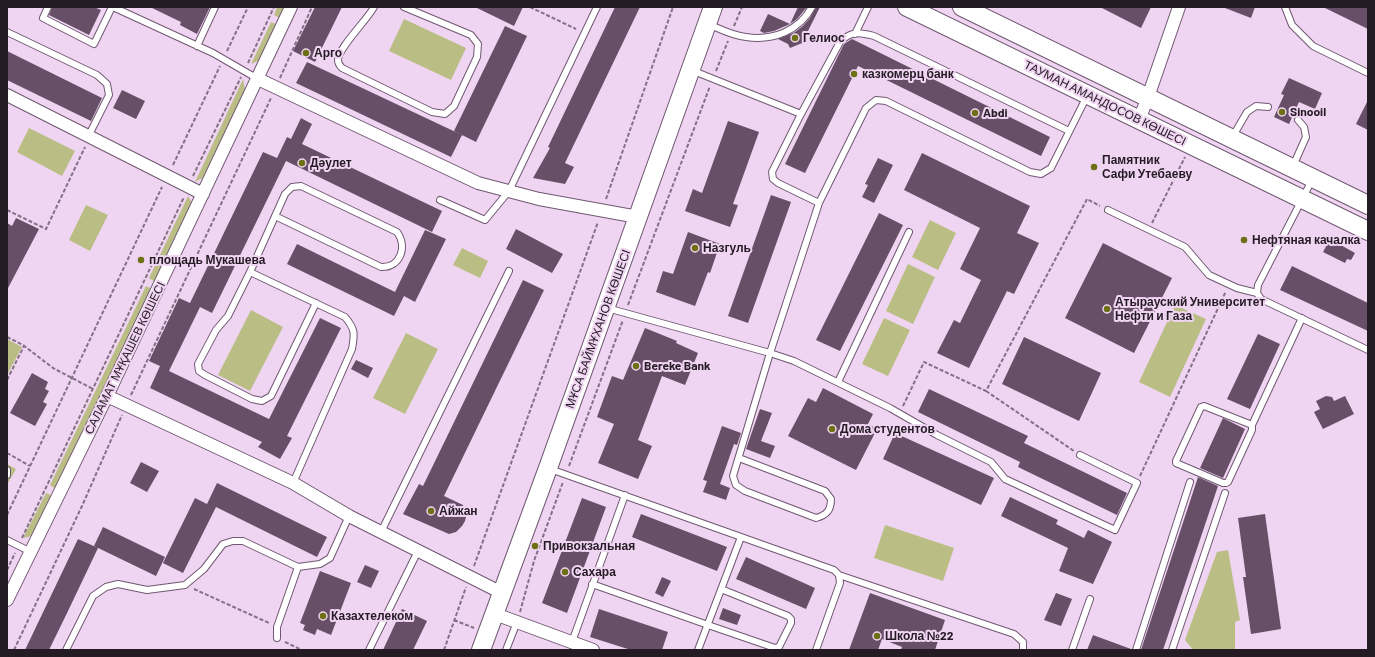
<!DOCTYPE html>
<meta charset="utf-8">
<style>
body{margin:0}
#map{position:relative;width:1375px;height:657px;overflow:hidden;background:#f0d5f2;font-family:Barlow,sans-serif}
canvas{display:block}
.frame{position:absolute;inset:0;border:8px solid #251b25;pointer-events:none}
</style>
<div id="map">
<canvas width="1375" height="657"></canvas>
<div class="frame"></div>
</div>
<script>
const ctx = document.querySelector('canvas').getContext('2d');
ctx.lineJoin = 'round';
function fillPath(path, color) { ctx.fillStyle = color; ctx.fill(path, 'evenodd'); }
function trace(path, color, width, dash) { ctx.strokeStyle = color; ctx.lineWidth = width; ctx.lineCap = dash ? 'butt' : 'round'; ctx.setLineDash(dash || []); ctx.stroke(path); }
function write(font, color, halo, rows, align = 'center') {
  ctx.font = font + ' Barlow,sans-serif'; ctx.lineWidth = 4; ctx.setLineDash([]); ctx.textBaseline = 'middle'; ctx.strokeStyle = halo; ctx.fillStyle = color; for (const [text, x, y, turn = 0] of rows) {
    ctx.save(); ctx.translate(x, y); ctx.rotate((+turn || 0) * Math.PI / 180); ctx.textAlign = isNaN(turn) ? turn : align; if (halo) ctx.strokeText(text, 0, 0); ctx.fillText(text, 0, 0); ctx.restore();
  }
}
fillPath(new Path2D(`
 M277,7H287L281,19L274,15Z
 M404,19L466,48L451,80L389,51Z
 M271,22L278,25L260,60L251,64Z
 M243,79L245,89L244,95L204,177L195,182Z
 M29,128L75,151L62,176L17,152Z
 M188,196L191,201V206L155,282L149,278Z
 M86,205L108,215L90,251L69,240Z
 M930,220L956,233L938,270L912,257Z
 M462,248L488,261L480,278L453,265Z
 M908,264L935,277L913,324L886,311Z
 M146,286L152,289L56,489L50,485Z
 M1175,305L1206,319L1170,397L1139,382Z
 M251,310L283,327L250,391L218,375Z
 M884,318L910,330L888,376L862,364Z
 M406,333L438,349L405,414L373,398Z
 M7,339L22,347L7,375Z
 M7,464L16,469L7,485Z
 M46,493L53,496L33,535L28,537L23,538Z
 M885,525L954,548L943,581L874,558Z
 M1228,550L1240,620L1235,622V649L1193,650L1185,640L1217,552Z`), '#babe84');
fillPath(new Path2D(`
 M52,7H94L101,10L89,35L49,15Z
 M150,7H210L197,34L180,25L181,22Z
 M315,7H342L315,62L293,51Z
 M475,7H523L514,26Z
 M615,7H640L565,163L574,167L565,184L533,178L550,148L548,147Z
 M798,7H807L797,19L790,24Z
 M816,7H820L805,37L807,41L790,48L788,44L778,39L795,32L803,26L810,18Z
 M1100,7H1151L1141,28Z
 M1225,7H1255L1251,18L1225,8Z
 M1323,7H1368V29Z
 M768,14L790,24L774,31L764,33L760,31Z
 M505,26L527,36L476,142L454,131Z
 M852,39L1050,137L1041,156L858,66L805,173L785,164L844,44Z
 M7,51L102,98L91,121L7,80Z
 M307,62L462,135L451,157L296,83Z
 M1289,78L1322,93L1315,109L1299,102L1289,124L1274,117L1284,95L1281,94Z
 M122,90L145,101L136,119L113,108Z
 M1368,100V130L1356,124Z
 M301,118L312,124L302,144L442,211L432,232L286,161L212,313L200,307L169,371L269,419L320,318L341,328L287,436L292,438L280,459L258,447L262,442L150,388L160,366L149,361L179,298L190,303L263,152L277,158L287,137L291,139Z
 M728,121L759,132L733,204L738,205L730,227L685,211L693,189L702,193Z
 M922,153L1030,206L1017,233L1039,243L1014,294L1007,291L969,368L937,353L954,320L960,323L981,280L960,269L980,228L904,190Z
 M878,158L893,165L874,203L862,197L868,185L865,184Z
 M771,195L791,202L748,323L728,316Z
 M879,213L903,225L840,351L816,340Z
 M16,218L39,229L7,290V223L12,226Z
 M516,229L563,254L552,273L506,249Z
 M425,230L446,239L415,302L404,296L394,316L287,264L297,244L395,292Z
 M688,232L720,244L710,273L708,272L695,306L656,292L663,271L673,274Z
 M1330,239L1355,253L1351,260L1347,259L1345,263L1323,252Z
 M1103,243L1172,278L1134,353L1065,318Z
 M1292,266L1368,303V331L1280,290Z
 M523,280L544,290L444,496L463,505L466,517L465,521L462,526L456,532L449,534L403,514L419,484L423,486Z
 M645,328L677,341L676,343L698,353L685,385L662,376L638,440L652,446L638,479L598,463L614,424L597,417L612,376L623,380Z
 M1258,334L1280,344L1250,409L1227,399Z
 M1024,337L1101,373L1079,421L1002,384Z
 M356,360L373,368L368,378L351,369Z
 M32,373L48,382L45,389L49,391L43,402L47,404L35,426L10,413Z
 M823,388L873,414L868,424L877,429L856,470L788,436L808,398L816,402Z
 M929,389L1028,436L1024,443L1127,493L1117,515L1018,467L1020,462L918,412Z
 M1326,396L1332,397L1334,401L1345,396L1354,414L1323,429L1314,412L1320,409L1316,401Z
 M760,409L772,413L761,441L775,446L770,458L746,449Z
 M1223,418L1245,429L1223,478L1200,468Z
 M722,426L741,433L737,445L734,444L720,484L730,488L726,500L703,492L707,481L703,480Z
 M895,433L994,478L981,505L883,459Z
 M141,462L159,471L147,492L130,483Z
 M1198,477L1218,486L1163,650H1141Z
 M217,483L327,537L317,557L216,507L183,573L163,563L195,498L207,504Z
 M1010,497L1058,520L1056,524L1084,538L1088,530L1112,542L1093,584L1059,571L1068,548L1001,516Z
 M582,498L606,507L567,613L542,603Z
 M641,514L727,547L717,571L632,537Z
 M1265,514L1281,629L1251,634L1243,577H1246L1238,518Z
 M103,527L165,557L156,576L94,546Z
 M78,539L98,548L68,611L49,650H25Z
 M746,557L815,588L806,609L736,579Z
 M365,565L379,571L371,588L357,582Z
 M320,571L351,583L331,635L317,629L315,635L303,630L305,625L300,623Z
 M662,577L671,581L663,597L655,593Z
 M870,593L945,620L935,650H901L902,647L882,639L878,650H849Z
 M1056,593L1072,599L1061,626L1044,620Z
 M723,608L741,615L737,625L719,619Z
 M402,609L427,621L413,650H383Z
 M599,609L668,632L662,650H631L590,637Z
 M1093,635L1131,649L1130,650H1087Z`), '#664f67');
const service = new Path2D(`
 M48,7L43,18L94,44L112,7
 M113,7L213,53L258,79
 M374,7C368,19 338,48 338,60C338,63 340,66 342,68L432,112L445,114L454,106L477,57L478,44L471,35L404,7
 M1285,7L1292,25L1313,46L1368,73
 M708,24C720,29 733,36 746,37C773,41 799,31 812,7
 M7,32L97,75L107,84L109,95L88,137
 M855,34L868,7
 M197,46L215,7
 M691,70L801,114
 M1233,136L1247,112L1256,106L1268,107
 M1293,166L1306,137L1304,127L1298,120
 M1312,180L1258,285L1257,293L1261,299L1368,350
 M440,200L485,220L509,191L597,7
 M819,203L778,183L773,179L772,172L801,114L840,42C851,31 859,32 874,36L1069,131
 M1108,210L1185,247L1209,275L1237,288L1257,293
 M250,272L285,194L292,187L301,186L397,232C408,247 400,268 381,267L275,216
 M607,308L770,353L794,361L890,408L937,435L991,462L1005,479L1115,530L1137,483L1080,455
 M838,382L909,232
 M1252,425L1204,406L1201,407L1176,461V463L1223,483H1226L1228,482L1252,430V425L1302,318
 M739,458L825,491L831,499C831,510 827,515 816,518L745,491L736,485L733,476L770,353L819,203L866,108L876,100L886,101L1030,172L1041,174L1051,168L1087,96
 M550,469L834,570L839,575L840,583L816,650
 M7,470V475
 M293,483L352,349C355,333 355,329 345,317L250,272L228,316L216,330L198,364L199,371L205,375L252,399L262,401L271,396L316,303
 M381,532L509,271
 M7,540L31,552
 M839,575L1014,634L1023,642V650
 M592,584L708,625L775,648L779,647L791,623V619L788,616L721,589
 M277,638V627L298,567
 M572,642L625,495
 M66,650L93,596L106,587L118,584L147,590L185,585L204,569L223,544L233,541H243L298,567L320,564L330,558L349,516
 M369,650L418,551
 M506,650L517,622
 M698,650L741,537
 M1072,650L1090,599
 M1136,650L1190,482
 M1172,650L1225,493`);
const minor = new Path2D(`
 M258,79L478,183L539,199L638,217
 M7,95L203,194
 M1139,120L1148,97L1179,7
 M107,396L293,483L349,516L502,593
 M7,600L107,396L291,7
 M495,614L593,650`);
const primary = new Path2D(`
 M907,7L1368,231
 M962,7L1368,205
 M481,650L548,468L713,7`);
trace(service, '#6f5871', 8);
trace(minor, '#6f5871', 14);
trace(primary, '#6f5871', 20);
trace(new Path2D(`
 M530,7L576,29
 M734,26L742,7
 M227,51L248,7
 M248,63L274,7
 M716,71L728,41
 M280,78L312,7
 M173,165L220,66
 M193,176L241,77
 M606,199L673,7
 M7,210L46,229L85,147
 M1152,223L1185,157
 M628,305L710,86
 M7,337L23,345L53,368L93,389
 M7,380L24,346
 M986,391L1074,451
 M131,395L271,98
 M903,406L924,362L986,391L1087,199L1100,206
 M7,453L30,466
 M569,466L623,320
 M1140,476L1226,291
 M7,515L162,187
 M22,538L184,197
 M474,566L598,222
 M7,570L15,553
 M194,589L269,623
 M520,612L534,561L563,482
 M454,620L474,628
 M285,642L302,650
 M14,650L82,506L122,415
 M444,650L466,587`), '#837184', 2, [4, 2]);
trace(service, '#fff', 6);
trace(minor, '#fff', 12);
trace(primary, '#fff', 18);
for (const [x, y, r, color] of [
 [795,38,4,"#6d7014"],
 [306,53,4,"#6d7014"],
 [854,74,4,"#6d7014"],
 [1282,112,4,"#6d7014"],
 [975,113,4,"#6d7014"],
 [302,163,4,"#6d7014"],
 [1094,167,4,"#6d7014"],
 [1244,240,4,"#6d7014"],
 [695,248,4,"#6d7014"],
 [141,260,4,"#6d7014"],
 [1107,309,4,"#6d7014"],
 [636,366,4,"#6d7014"],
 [832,429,4,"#6d7014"],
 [431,511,4,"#6d7014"],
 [535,546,4,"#6d7014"],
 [565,572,4,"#6d7014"],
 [323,616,4,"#6d7014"],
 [877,636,4,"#6d7014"]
]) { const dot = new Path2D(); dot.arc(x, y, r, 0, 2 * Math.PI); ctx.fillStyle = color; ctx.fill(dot); trace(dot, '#f0d5f2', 1.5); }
write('bold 12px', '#251b25', '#f0d5f2', [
 ["Гелиос",803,38],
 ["Арго",314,53],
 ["казкомерц банк",862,74],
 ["Sinooil",1290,112],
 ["Abdi",983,113],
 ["Памятник",1102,160],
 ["Сафи Утебаеву",1102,174],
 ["Дәулет",310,163],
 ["Нефтяная качалка",1252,240],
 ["Назгуль",703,248],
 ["площадь Мукашева",149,260],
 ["Атырауский Университет",1115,302],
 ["Нефти и Газа",1115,316],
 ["Bereke Bank",644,366],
 ["Дома студентов",840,429],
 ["Айжан",439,511],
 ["Привокзальная",543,546],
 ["Сахара",573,572],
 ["Казахтелеком",331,616],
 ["Школа №22",885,636]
], 'left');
write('12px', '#251b25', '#f0d5f2', [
 ["ТАУМАН АМАНДОСОВ КӨШЕСІ",1105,103,26],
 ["МҰСА БАЙМҰХАНОВ КӨШЕСІ",598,329,-70],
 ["САЛАМАТ МҰҚАШЕВ КӨШЕСІ",125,358,-64]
]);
</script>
